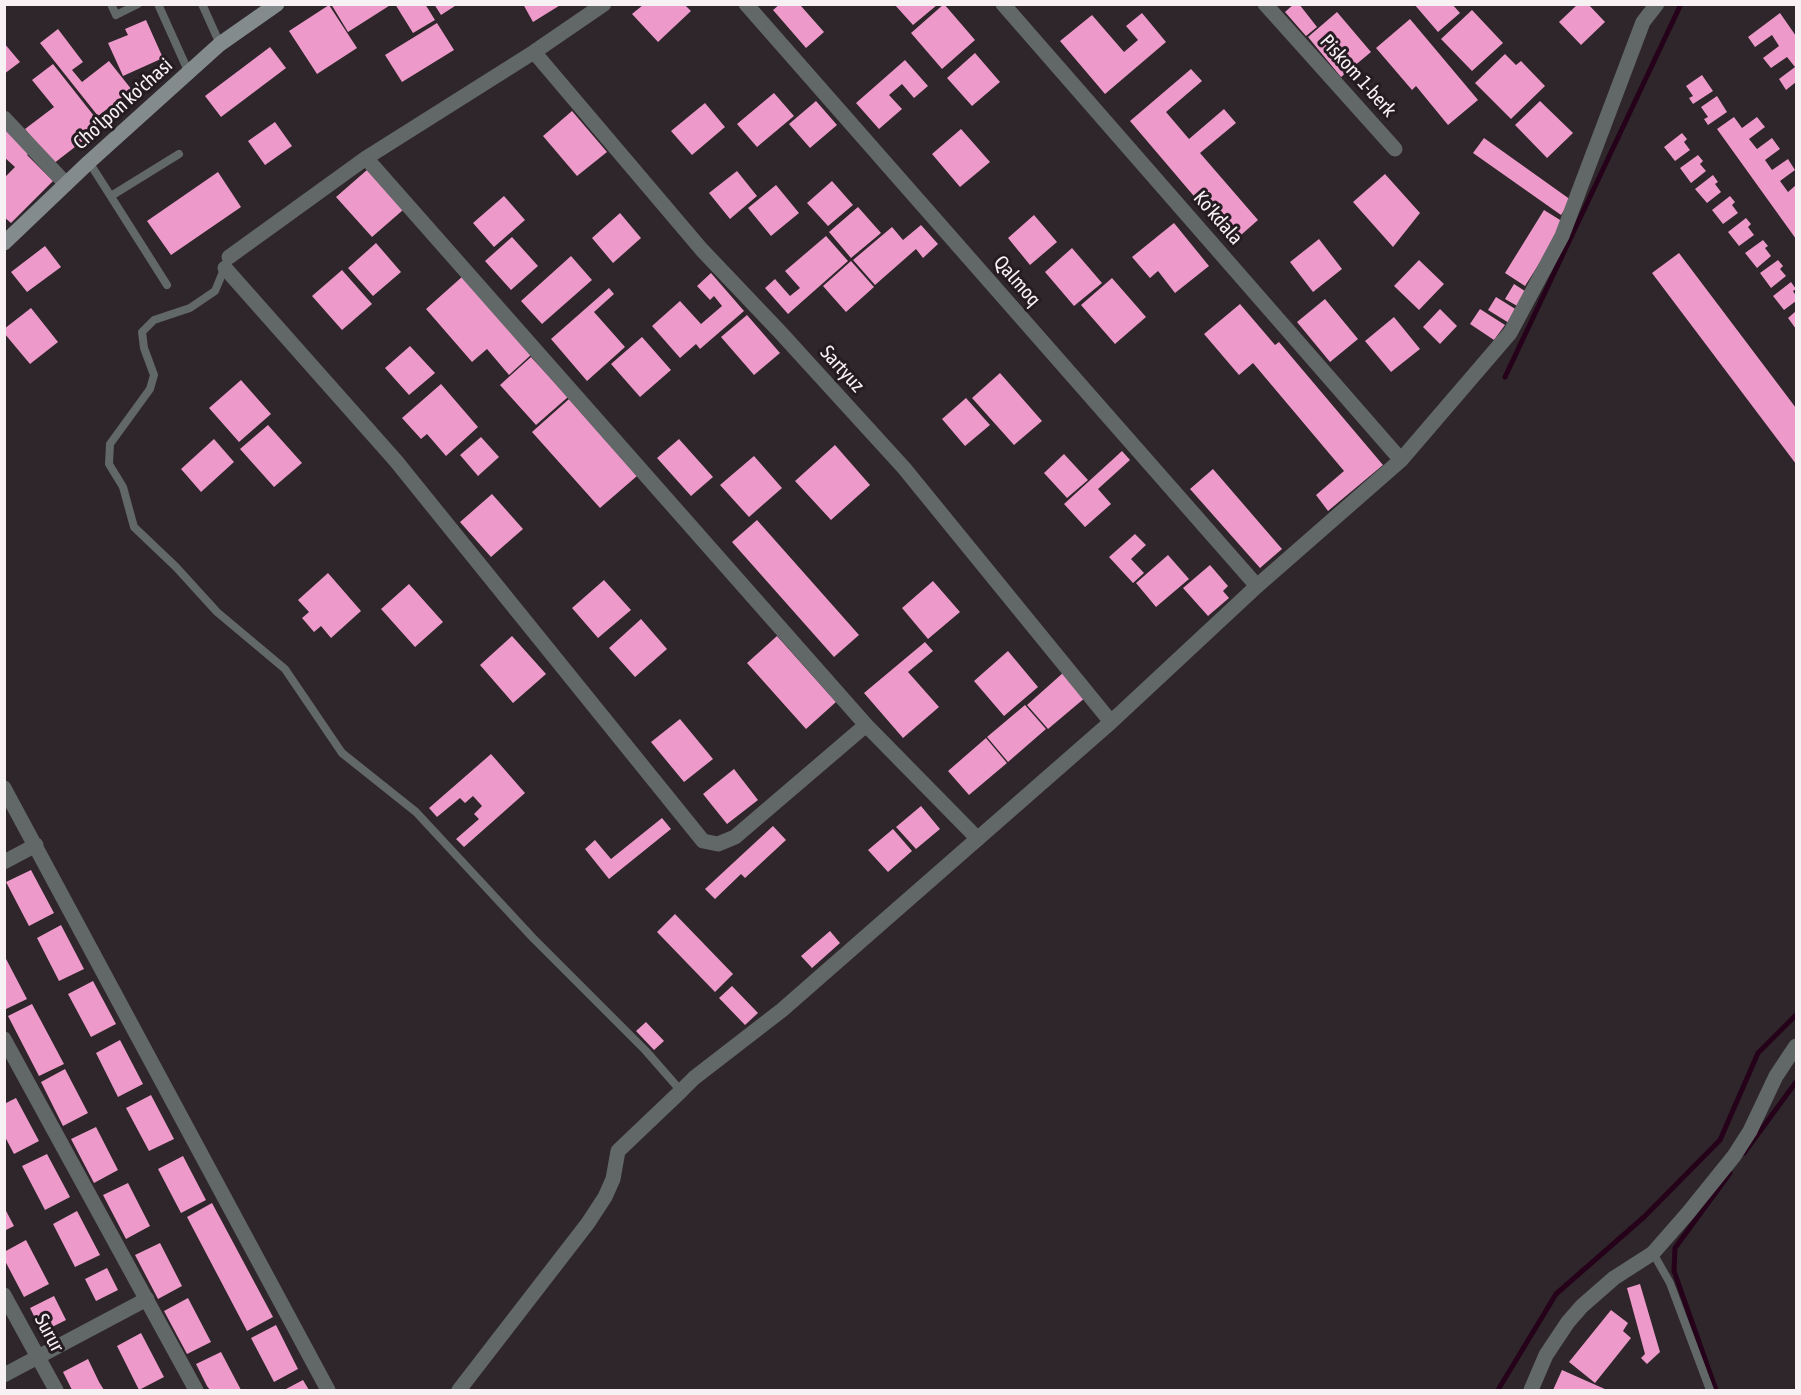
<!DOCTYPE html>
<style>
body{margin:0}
#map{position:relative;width:1801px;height:1395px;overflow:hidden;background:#2e262a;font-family:"Asap Condensed",sans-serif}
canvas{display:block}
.frame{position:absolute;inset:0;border:6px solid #f7f1f4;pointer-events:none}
</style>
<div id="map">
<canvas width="1801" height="1395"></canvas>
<div class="frame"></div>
</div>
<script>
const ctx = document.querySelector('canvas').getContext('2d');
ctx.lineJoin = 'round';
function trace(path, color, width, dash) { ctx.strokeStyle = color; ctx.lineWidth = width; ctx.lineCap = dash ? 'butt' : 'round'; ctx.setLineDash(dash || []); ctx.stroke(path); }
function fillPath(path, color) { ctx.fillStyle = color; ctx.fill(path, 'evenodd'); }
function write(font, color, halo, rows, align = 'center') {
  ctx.font = font + ' "Asap Condensed",sans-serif'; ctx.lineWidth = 6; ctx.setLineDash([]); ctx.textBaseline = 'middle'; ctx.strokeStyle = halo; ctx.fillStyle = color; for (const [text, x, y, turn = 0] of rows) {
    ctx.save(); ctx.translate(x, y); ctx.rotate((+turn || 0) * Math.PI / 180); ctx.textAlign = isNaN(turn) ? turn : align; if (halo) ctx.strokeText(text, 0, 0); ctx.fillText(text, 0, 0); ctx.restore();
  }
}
trace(new Path2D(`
 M1505,377L1681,4
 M1744,1153L1796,1082
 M1498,1390L1556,1294L1644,1217L1720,1140L1758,1053L1796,1015
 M1716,1390L1674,1271L1675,1248L1730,1173`), '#250219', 5);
fillPath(new Path2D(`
 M331,4H392L348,32Z
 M395,4H425L435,20L413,33Z
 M434,4H458L441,15Z
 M523,4H562L533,22Z
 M780,4H803L801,6L824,32L806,48L773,10Z
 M944,4L975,40L942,69L911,33Z
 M1294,4H1299L1317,27L1306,36L1285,12Z
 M1414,4H1452L1460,13L1438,32Z
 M1578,4H1588L1605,22L1581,45L1559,22Z
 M329,5L357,48L317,74L289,31Z
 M643,5H685L691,11L658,42L632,14Z
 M895,5H937L913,25Z
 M1472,10L1503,43L1472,71L1441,39Z
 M1337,12L1371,52L1341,77L1308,37Z
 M1142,13L1166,42L1105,94L1060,41L1092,15L1124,52L1138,40L1126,26Z
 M1780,13L1796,36V82L1786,90L1779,79L1795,67L1787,57L1771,68L1763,58L1779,46L1772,35L1755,47L1748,37Z
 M1410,19L1478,100L1448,125L1416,86L1412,90L1376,48Z
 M146,20L163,58L123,76L108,43L128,35L125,29Z
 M437,23L454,50L402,82L385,55Z
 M58,29L83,62L72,70L82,82L109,61L132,90L98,116L40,43Z
 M4,43L20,62L4,74Z
 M270,47L286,68L221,117L205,96Z
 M975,53L1000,82L972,106L947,78Z
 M1505,54L1516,65L1521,61L1545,86L1511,119L1475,83Z
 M905,60L928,86L914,98L902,84L889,95L902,109L879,129L856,103Z
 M53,64L102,126L53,164L25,129L54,107L32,80Z
 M1191,69L1202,81L1166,112L1189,139L1224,109L1236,123L1200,153L1258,220L1233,242L1130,121Z
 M1702,75L1713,91L1693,104L1689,98L1693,96L1686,86Z
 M774,93L794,116L757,147L737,124Z
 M1717,96L1727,112L1708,125L1704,119L1708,117L1701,107Z
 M816,101L837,125L810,148L789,124Z
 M1540,101L1573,133L1547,158L1515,125Z
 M705,103L725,127L692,155L671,131Z
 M572,111L607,152L577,176L543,136Z
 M1734,117L1742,128L1757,117L1765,127L1749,139L1757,149L1772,138L1780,149L1765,160L1772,170L1788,159L1795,170L1780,181L1788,192L1796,185L1795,202L1796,239L1717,129Z
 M275,122L292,146L265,165L248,141Z
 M4,127L30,152L27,155L53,181L11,223L4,217V178L15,167L4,157Z
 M961,129L990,162L960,187L932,154Z
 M1682,133L1687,139L1684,142L1690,150L1675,161L1664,147Z
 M1484,138L1571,200L1561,215L1473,153Z
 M1698,155L1703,161L1700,164L1706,171L1691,183L1680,168Z
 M367,170L403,210L372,237L336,197Z
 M737,171L757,196L730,219L709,193Z
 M218,172L241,207L171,255L147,221Z
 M1385,174L1420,213L1393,247L1353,202Z
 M1713,175L1718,182L1715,184L1721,192L1707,203L1695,189Z
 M832,181L853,205L828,226L807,203Z
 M776,185L799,213L771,236L748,208Z
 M504,196L525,220L494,247L473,223Z
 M1730,196L1735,202L1732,205L1738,213L1723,224L1712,210Z
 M858,207L881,233L851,258L829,232Z
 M1544,210L1565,223L1525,286L1505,273Z
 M620,213L641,238L613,263L592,238Z
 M1034,215L1057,242L1030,265L1008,238Z
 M1746,218L1751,224L1748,227L1754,235L1739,246L1728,232Z
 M1174,223L1209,266L1175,293L1158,271L1150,278L1132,257Z
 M921,225L938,244L923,258L916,249L875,285L853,260L892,227L903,240Z
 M826,236L848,261L788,314L765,288L775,279L790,296L800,288L785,271Z
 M512,237L538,266L511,290L485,261Z
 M1319,239L1342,269L1313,292L1290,262Z
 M1763,240L1768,246L1765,248L1771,256L1757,268L1745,253Z
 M376,243L401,272L373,296L348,268Z
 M45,246L61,267L27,292L11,272Z
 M1072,248L1102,283L1074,306L1045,272Z
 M1679,253L1796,408V464L1652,273Z
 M571,256L592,280L542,324L521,301Z
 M1419,260L1444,284L1419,310L1394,286Z
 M1778,260L1783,266L1780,269L1786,276L1771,288L1760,273Z
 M851,261L874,287L846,312L823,286Z
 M342,270L372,304L342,330L312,296Z
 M711,273L744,311L700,349L696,344L680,358L652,326L680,301L701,324L722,306L714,296L710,300L697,286Z
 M463,276L532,354L509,375L487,349L472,362L426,309Z
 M1112,278L1146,317L1115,344L1081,305Z
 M1791,282L1796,289L1793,291L1796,296V301L1784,310L1773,296Z
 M1514,284L1528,293L1519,307L1505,299Z
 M609,288L614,294L594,312L625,347L587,381L551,339Z
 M1496,297L1517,310L1509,323L1488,310Z
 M1325,299L1358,339L1330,362L1297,322Z
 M1240,304L1275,345L1279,342L1383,465L1328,511L1316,495L1344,471L1253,363L1239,375L1204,334Z
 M31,308L58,342L30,364L4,333V329Z
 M1440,309L1457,326L1440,344L1423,327Z
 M1480,309L1505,325L1494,340L1470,324Z
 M1796,311V329L1788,318Z
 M747,315L780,353L754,375L721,337Z
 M1394,317L1420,349L1391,372L1365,341Z
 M642,337L671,370L640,397L611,364Z
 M410,346L435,373L409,395L385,368Z
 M531,357L568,397L536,425L500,385Z
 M1000,373L1042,421L1014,445L972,398Z
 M241,380L271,414L239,442L209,408Z
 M441,384L478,427L446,456L427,434L421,439L402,418Z
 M966,398L990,425L965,446L942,419Z
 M569,399L637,476L600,508L532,432Z
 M268,425L302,463L274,487L240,449Z
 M481,437L499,457L478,476L460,455Z
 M214,439L234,462L201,492L181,469Z
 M679,439L713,477L691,496L657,458Z
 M835,445L870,485L831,520L795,481Z
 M1122,451L1130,460L1098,489L1111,504L1085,527L1064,504Z
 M1064,454L1088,480L1067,498L1044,473Z
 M754,456L782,488L749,517L720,485Z
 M1213,469L1282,549L1260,568L1190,489Z
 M492,494L523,529L491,557L460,522Z
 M757,520L859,635L834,657L732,542Z
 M1135,534L1146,545L1131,559L1144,573L1133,583L1109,557Z
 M1168,555L1189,579L1156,607L1136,583Z
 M1210,565L1228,586L1223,591L1229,598L1208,616L1183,588Z
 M328,573L361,611L331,638L321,626L314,632L302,618L309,612L298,600Z
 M604,580L631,610L598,638L572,608Z
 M933,581L960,612L928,639L902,608Z
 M409,584L443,622L415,647L381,609Z
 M641,619L667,649L635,677L609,648Z
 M512,636L546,674L513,703L480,665Z
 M777,636L836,702L806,729L747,663Z
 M925,642L933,651L908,672L939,707L903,738L864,693Z
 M1008,651L1038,687L1004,716L974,681Z
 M1064,672L1086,697L1048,729L1027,705Z
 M1025,705L1046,729L1008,762L987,737Z
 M680,719L713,759L684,782L651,742Z
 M986,738L1007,763L969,795L948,771Z
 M491,754L525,793L464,847L456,839L479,819L474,814L482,806L473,796L465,803L460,798L437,817L429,808Z
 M734,769L758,800L727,824L703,794Z
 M921,806L940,829L916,849L896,827Z
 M662,818L671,829L609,879L585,849L595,840L611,859Z
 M773,826L786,840L745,878L741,874L715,899L705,889Z
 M893,829L912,851L888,872L868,850Z
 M31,870L54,913L29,926L6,882Z
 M675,914L733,974L715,992L657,932Z
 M61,925L84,969L59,981L37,938Z
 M830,931L840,943L812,968L801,956Z
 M4,955L27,999L4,1010Z
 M93,981L116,1024L91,1037L68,994Z
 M732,986L758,1013L745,1025L719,998Z
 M32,1004L64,1064L39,1076L8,1016Z
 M646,1022L664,1041L654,1050L636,1031Z
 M120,1040L143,1084L118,1097L96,1053Z
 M65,1069L88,1113L63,1126L41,1082Z
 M151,1095L174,1139L149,1151L126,1108Z
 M16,1098L39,1141L14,1154L4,1135V1104Z
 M96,1127L118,1170L94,1183L71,1139Z
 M47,1154L70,1197L45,1210L22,1166Z
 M183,1156L206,1200L181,1213L158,1169Z
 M128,1183L150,1226L126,1239L103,1195Z
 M212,1203L273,1317L247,1331L187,1217Z
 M4,1207L14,1226L4,1231Z
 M77,1211L100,1255L75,1267L53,1224Z
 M26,1240L49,1284L24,1297L4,1259V1252Z
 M160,1243L182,1286L158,1299L135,1255Z
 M107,1268L118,1290L96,1301L85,1279Z
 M1640,1284L1660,1352L1647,1364L1641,1358L1645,1354L1627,1288Z
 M54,1296L66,1320L42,1332L30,1308Z
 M188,1298L211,1342L187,1354L164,1311Z
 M1611,1310L1628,1323L1623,1331L1631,1338L1595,1383L1569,1362Z
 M276,1325L298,1369L274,1382L251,1338Z
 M141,1333L164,1377L139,1390L117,1346Z
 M221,1352L232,1373L241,1390H210L207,1386L196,1364Z
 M88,1359L99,1382L104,1390H72L63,1372Z
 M1562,1370L1607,1390H1553Z
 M303,1380L309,1390H284Z`), '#ed99c9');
trace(new Path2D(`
 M111,4L116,15L138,4
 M158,4L189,73
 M202,4L220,44
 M89,162L167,285
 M111,196L179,154
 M225,267L215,291L190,308L154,320L142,332L144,348L154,375L150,389L110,444L109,464L123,487L134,527L176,567L217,612L285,669L342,753L416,812L533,938L646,1051L681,1091
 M1653,1253L1670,1283L1710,1390`), '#626768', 8);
trace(new Path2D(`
 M746,4L1257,586
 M1003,4L1401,460
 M1265,4L1395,149
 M534,52L702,250L780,332L904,468L1111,722
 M4,118L66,184
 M366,158L866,725L978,839
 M229,257L366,158L534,52L604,4
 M225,268L396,461L703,841L718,844L735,837L866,725
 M4,788L328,1390
 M4,862L36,845
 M4,1039L196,1390
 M4,1295L56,1390
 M4,1375L147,1299
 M459,1390L588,1223L605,1197L613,1179L618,1151L681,1091L694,1078L782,1010L1111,722L1257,586L1401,460L1510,333L1562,236L1643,22L1657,4
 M1531,1390L1546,1355L1568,1322L1582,1306L1614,1278L1653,1253L1688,1213L1734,1156L1750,1131L1776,1076L1796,1046`), '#626768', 15);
trace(new Path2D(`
 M4,243L89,162L220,44L277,4`), '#838b8c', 15);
write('20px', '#f7f1f4', '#241c21', [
 ["Piskom 1-berk",1358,76,48],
 ["Cho'lpon ko'chasi",123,104,-42],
 ["Ko'kdala",1218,218,49],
 ["Qalmoq",1017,281,49],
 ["Sartyuz",842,369,48],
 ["Surur",49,1333,62]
]);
</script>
